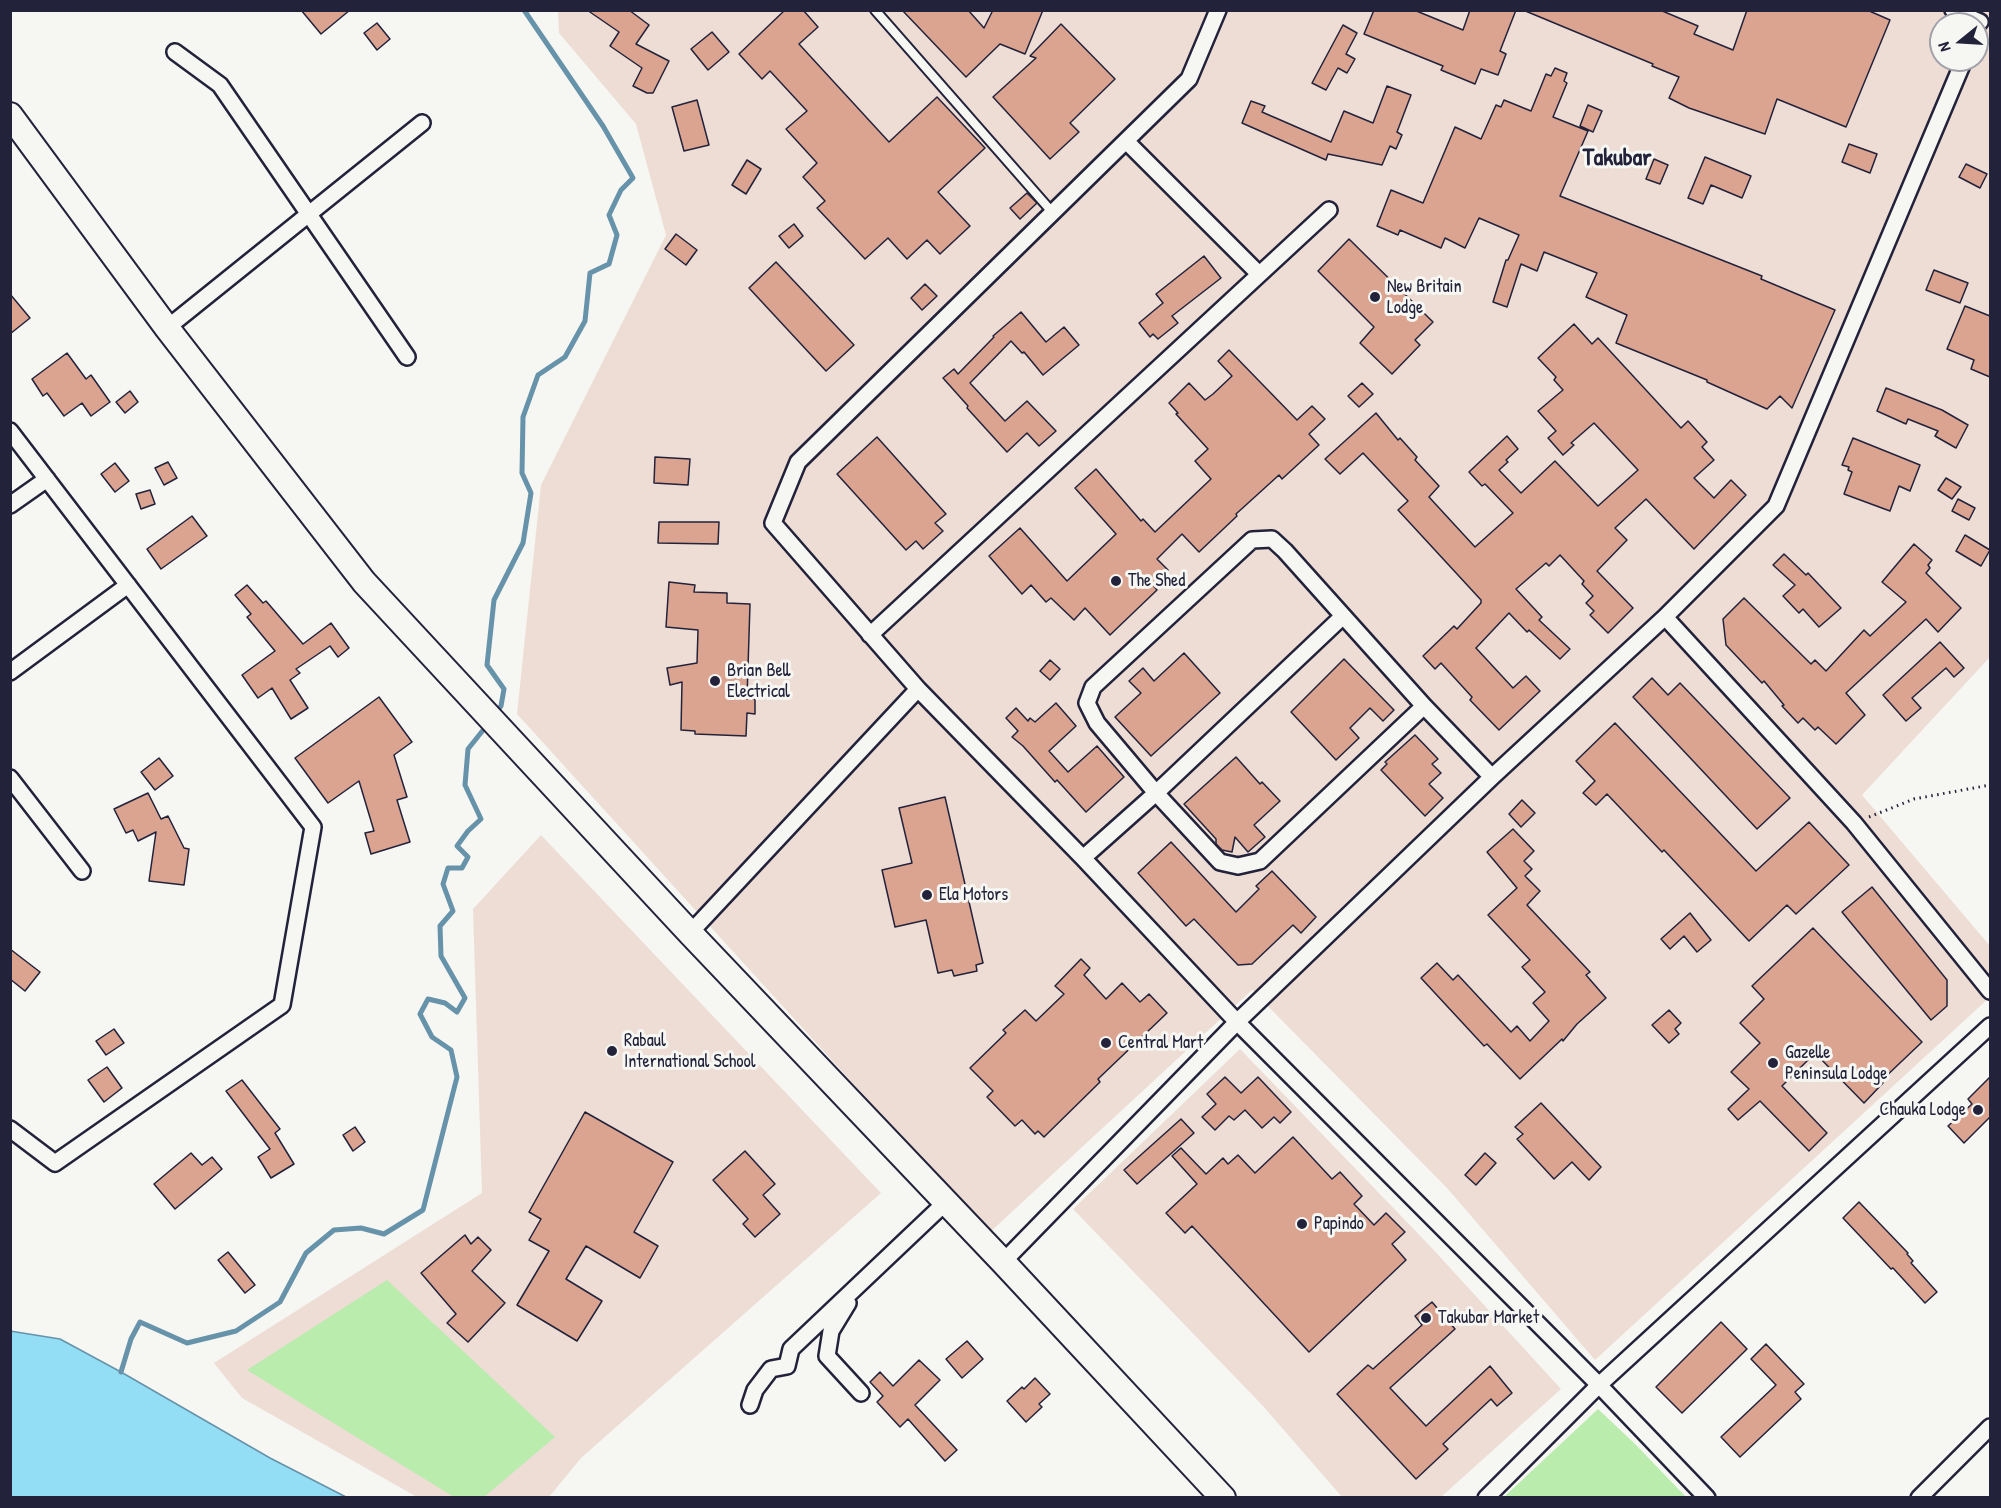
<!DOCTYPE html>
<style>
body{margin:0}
#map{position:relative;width:2001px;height:1508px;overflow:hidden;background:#f6f6f2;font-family:"Patrick Hand",sans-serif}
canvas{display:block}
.frame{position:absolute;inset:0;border:12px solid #22223b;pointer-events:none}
.north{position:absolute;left:1929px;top:12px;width:60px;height:60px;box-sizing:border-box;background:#f6f6f2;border:2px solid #a1a1a9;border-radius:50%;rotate:252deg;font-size:16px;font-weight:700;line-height:24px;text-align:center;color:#22223b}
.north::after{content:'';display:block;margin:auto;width:21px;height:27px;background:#22223b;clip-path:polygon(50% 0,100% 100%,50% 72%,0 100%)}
</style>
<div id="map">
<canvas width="2001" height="1508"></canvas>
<div class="frame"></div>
<div class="north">N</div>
</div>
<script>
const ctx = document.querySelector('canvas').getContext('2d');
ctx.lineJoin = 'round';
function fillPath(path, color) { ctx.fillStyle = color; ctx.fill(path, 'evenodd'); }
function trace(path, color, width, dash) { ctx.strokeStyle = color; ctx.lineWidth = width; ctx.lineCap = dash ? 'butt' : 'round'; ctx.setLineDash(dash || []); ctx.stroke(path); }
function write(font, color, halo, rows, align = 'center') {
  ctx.font = font + ' "Patrick Hand",sans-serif'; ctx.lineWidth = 6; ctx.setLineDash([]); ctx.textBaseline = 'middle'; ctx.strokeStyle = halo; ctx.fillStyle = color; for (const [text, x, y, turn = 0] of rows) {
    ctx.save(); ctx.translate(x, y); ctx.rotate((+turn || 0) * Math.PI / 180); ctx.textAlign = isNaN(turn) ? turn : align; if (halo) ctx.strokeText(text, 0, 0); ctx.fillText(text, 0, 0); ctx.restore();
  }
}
fillPath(new Path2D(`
 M558,11H1990V657L1862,795L1990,946V997L1595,1360L1447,1188L1252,990L989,1233L517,714L541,485L666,235L636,124L559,33ZM1941,24H1977V60H1941Z
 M541,835L881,1193L581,1458L549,1497H417L242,1398L214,1363L482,1193L473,909Z
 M1240,1049L1430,1246L1561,1389L1441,1497H1342L1263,1406L1073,1209Z`), '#eeddd5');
fillPath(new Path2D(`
 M387,1280L555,1437L484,1497H454L247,1370Z
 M1598,1409L1635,1444L1686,1497H1504Z`), '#b9ecad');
const water = new Path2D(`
 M10,1331L60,1339L121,1372L270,1458L346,1497H11Z`);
fillPath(water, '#93def4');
trace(water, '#6693aa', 1.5);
trace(new Path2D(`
 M495,714L501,706L504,689L487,665L494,600L523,543L531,493L522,473L523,417L538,375L565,357L585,321L590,273L609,264L617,235L609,215L621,190L633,178L603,126L524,10
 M121,1372L131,1339L140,1322L187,1343L236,1331L280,1302L306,1253L334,1230L361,1228L384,1234L423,1210L457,1077L451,1050L432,1037L420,1014L428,999L445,1003L457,1012L465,998L441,956L440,926L453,911L443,884L448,868H462L468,857L457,846L468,831L481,819L465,785L468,749L488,724`), '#6693aa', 5);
const building = new Path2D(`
 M301,10H350L321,34Z
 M587,10H629L649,25L636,44L669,61L653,93H647L633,86L642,68L610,46L619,32Z
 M785,10H803L818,27L799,44L889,142L937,97L985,148L938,192L970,226L940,254L927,240L907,259L888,238L865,259L817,208L825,201L803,177L817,163L786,129L807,111L770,71L762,79L739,54Z
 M902,10H968L984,28L993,10H1043L1025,54L1000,44L966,77Z
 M1374,10H1414L1463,30L1470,10H1516L1500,51L1506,54L1498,75L1481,69L1475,84L1441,70L1443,66L1364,34Z
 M1523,10H1660L1698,26L1694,34L1733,50L1747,10H1867L1890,20L1846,127L1777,99L1765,134L1689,108L1669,98L1679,77L1652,66L1653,64Z
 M377,23L390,39L377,50L364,33Z
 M1061,24L1115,79L1070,123L1079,132L1050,159L993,97L1036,58L1030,56Z
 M1343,25L1357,33L1346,54L1355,59L1347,73L1338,68L1326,90L1312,83Z
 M712,32L729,52L708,70L691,49Z
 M1555,68L1567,73L1564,81L1567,83L1553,117L1588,131L1560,196L1762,276L1761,279L1835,310L1792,408L1780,396L1767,409L1707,382V380L1616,343L1627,315L1586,297L1597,273L1544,252L1537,271L1521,264L1507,307L1493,302L1506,260H1508L1519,235L1479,218L1465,248L1445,238L1441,248L1400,230L1398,235L1377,226L1391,190L1423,203L1455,127L1481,139L1496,105L1501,107L1504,100L1531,111L1546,74L1551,76Z
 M1387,86L1411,95L1397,132L1402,135L1396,149L1390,146L1382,165L1328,154L1326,160L1242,123L1251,101L1265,106L1262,112L1331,142L1344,111L1373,123Z
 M697,100L709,145L684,151L672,107Z
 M1588,105L1602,111L1593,132L1580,126Z
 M1849,144L1877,154L1870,173L1842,162Z
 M1705,157L1751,176L1742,198L1711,185L1703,204L1688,198Z
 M1654,159L1668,165L1660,184L1646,179Z
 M747,160L761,169L746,194L732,185Z
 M1966,164L1987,174L1980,188L1959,177Z
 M1027,193L1037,203L1020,219L1010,208Z
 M794,224L803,236L789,248L779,236Z
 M676,234L697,250L686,265L665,249Z
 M1349,239L1433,322L1415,340L1420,345L1392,374L1360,343L1374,327L1318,271Z
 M1204,256L1221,278L1172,316L1178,323L1158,339L1153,334L1150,337L1139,323L1163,303L1156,294Z
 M776,262L854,345L826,371L749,288Z
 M1934,270L1968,283L1960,303L1926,290Z
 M925,284L937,296L922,310L911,298Z
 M10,294L30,318L10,334Z
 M1965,306L1990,316V377L1971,369L1974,360L1947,349Z
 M1021,312L1046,342L1064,327L1079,345L1043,375L1024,352L1022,353L1011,341L970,383L1005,421L1027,401L1056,431L1039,446L1027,433L1007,452L967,408L968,406L943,378L954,369L958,374L994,337L993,336Z
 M1574,324L1592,344L1598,338L1681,428L1688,421L1707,442L1702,447L1714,460L1694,478L1714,498L1731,480L1746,495L1694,549L1646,499L1615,528L1627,540L1597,571L1633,608L1608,633L1590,615L1594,611L1586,603L1593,596L1582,584L1584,581L1560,555L1549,566L1546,563L1516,589L1542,617L1539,620L1570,649L1560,659L1529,630L1527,632L1509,613L1476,648L1513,688L1526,676L1540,691L1499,730L1470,700L1472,697L1441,663L1435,669L1423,656L1454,626L1457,629L1481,603V600L1398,510L1408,501L1363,453L1340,474L1325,459L1376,413L1398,440L1400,438L1417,457L1415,460L1439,486L1429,497L1475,547L1513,513L1485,484L1482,486L1469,472L1507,436L1518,449L1506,460L1508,462L1499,470L1521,493L1555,461L1598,506L1638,470L1594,423L1571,443L1574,445L1563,455L1548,438L1556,431L1538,411L1563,390L1554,380L1556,377L1538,358Z
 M1229,350L1297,420L1312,406L1325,419L1309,434L1319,445L1282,479L1279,475L1236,514L1237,516L1199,552L1182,534L1157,559L1168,570L1153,585L1157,590L1110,635L1085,608L1074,620L1051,598L1046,602L1031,585L1022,594L989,556L1020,528L1067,581L1116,534L1075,488L1096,469L1141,521L1143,519L1155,532L1211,479L1195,461L1208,449L1176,414L1178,413L1169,403L1189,383L1205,400L1213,394L1232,376L1218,361Z
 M67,353L86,379L91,375L110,402L91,416L82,403L64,416L47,393L43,396L32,379Z
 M1362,383L1373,394L1359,407L1348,396Z
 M1886,388L1942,410L1968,425L1956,448L1935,436L1938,431L1908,419L1906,424L1877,411Z
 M130,391L138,402L125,413L116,402Z
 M877,437L946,514L935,523L943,531L923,549L916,541L906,550L837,474Z
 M1853,438L1920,465L1910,491L1899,486L1890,511L1844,494L1852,472L1848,470L1849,467L1842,465Z
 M655,457L690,459L688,485L654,483Z
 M168,462L177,478L164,485L155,468Z
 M115,463L129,481L115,492L101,474Z
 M1946,478L1961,487L1952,499L1938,490Z
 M150,490L155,504L141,509L136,494Z
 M1958,499L1975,508L1969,520L1952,511Z
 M192,516L207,536L161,569L147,549Z
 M659,522H719L718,544L658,543Z
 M1965,535L1990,550L1981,566L1956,551Z
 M1914,544L1932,560L1928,565L1930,568L1926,573L1961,608L1938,632L1926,619L1846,693L1865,715L1836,744L1818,727L1815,730L1803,718L1798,723L1782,706L1784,705L1764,681L1762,683L1726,645L1723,619L1744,598L1811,664L1815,660L1826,671L1864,630L1870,636L1906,602L1882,582Z
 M1784,554L1806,575L1808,573L1841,608L1819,627L1803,609L1799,613L1783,596L1795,585L1773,565Z
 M669,582L695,585L694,592L727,593V603L750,604L747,699H755V714L747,713L746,736L695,734V731L681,730L682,682L670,685L667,668L697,663L698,630L666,627Z
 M247,585L263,603L266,601L303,644L331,623L349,648L338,657L330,646L296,669L300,673L290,680L308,708L291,719L272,688L258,698L242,675L275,651L247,617L251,614L235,595Z
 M1940,642L1964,668L1954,677L1946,668L1912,698L1921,708L1906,721L1883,695Z
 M1184,653L1220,693L1151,756L1115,717L1141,693L1129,681L1143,668L1154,681Z
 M1344,659L1394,710L1383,721L1370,708L1350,728L1359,738L1336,760L1291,712Z
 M1050,660L1060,669L1050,680L1040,671Z
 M1652,678L1668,695L1680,683L1790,798L1757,829L1633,697Z
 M379,697L412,742L394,755L407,797L397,800L410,842L371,854L365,833L374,831L359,781L328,803L295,758Z
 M1056,703L1076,726L1049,751L1068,772L1097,746L1124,777L1086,812L1057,780L1055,782L1023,746L1012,737L1018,731L1006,718L1016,708L1028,721L1030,718L1035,722Z
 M1615,723L1756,871L1809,822L1849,865L1796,914L1787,905L1749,941L1664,850L1662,852L1607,794L1596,805L1583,793L1595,781L1576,761Z
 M1415,735L1438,759L1432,764L1441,773L1429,784L1443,798L1425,816L1381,770L1387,764L1385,762Z
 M1236,757L1260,784L1262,782L1280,801L1254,825L1265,837L1248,852L1235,837L1232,852L1222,850L1216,844V839L1184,804Z
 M159,758L173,776L155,790L141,772Z
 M148,793L161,819L168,816L184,848L189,849L184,885L149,881L156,832L138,841L133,830L126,833L114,809Z
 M945,797L983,963L976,965L977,971L954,976L952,970L938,973L926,920L895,927L882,870L912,863L899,808Z
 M1522,800L1535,813L1521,827L1509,814Z
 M1513,829L1534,851L1524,861L1532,869L1525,876L1540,891L1527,905L1590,972L1586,975L1606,998L1577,1024L1563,1041L1562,1039L1520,1079L1487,1044L1484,1046L1421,978L1437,963L1453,980L1458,975L1511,1032L1517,1026L1530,1041L1549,1021L1533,1003L1545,992L1522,967L1530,960L1488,915L1517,888L1487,852Z
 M1171,842L1236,912L1259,889L1256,886L1272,871L1316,917L1301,933L1293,925L1252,964L1238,965L1194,919L1186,926L1138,873Z
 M1872,887L1947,980V1006L1931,1020L1842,912Z
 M1690,913L1711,940L1697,952L1684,936L1670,949L1661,939Z
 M1813,928L1922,1042L1881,1081L1883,1083L1864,1103L1815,1053L1782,1086L1827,1133L1809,1151L1760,1101L1738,1120L1728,1109L1749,1089L1731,1072L1760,1043L1740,1023L1764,999L1752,986Z
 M10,949L40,972L25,991L10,979Z
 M1081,959L1090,968L1084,975L1106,999L1122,983L1140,1002L1149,994L1167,1013L1098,1079L1100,1082L1044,1137L1038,1131L1035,1134L1022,1120L1015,1126L987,1097L993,1091L970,1068L1006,1033L1003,1030L1025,1010L1036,1021L1064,994L1055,986Z
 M1669,1010L1681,1023L1675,1029L1679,1034L1669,1043L1652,1025Z
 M114,1029L124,1043L106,1055L96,1041Z
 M107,1067L122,1088L104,1102L88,1080Z
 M1225,1077L1241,1093L1258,1077L1291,1112L1280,1123L1274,1117L1262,1128L1245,1110L1234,1120L1229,1116L1215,1130L1202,1117L1216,1104L1207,1094Z
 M1990,1077V1117L1964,1143L1948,1126L1972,1104L1968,1099Z
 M242,1080L280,1129L275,1133L294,1164L271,1178L258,1157L270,1149L226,1091Z
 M1541,1103L1601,1167L1589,1180L1572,1162L1554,1179L1517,1139L1523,1134L1515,1127Z
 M585,1112L673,1162L634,1232L658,1246L640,1278L586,1246L566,1279L602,1301L577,1341L517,1305L549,1251L529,1240L541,1219L529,1212Z
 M1181,1119L1194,1133L1137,1184L1124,1170Z
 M355,1127L365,1142L353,1151L343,1135Z
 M1293,1137L1332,1179L1340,1172L1362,1196L1354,1204L1374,1225L1386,1213L1405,1232L1392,1244L1406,1260L1309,1352L1192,1226L1185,1233L1166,1213L1197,1184L1172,1156L1181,1148L1206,1174L1223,1158L1228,1164L1238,1155L1255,1173Z
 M745,1151L775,1184L763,1195L780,1214L755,1237L743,1224L748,1219L713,1180Z
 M191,1153L202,1165L212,1157L222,1169L175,1209L154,1184Z
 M1485,1153L1496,1163L1476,1185L1465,1175Z
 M1859,1202L1908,1253L1907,1254L1913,1261L1911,1263L1937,1292L1925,1303L1893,1268L1891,1269L1843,1218Z
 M465,1235L471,1244L478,1237L491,1250L472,1271L505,1303L468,1342L447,1323L456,1314L421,1273Z
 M228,1252L255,1285L245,1293L218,1260Z
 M1432,1302L1455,1329L1390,1388L1426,1426L1490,1366L1512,1393L1497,1406L1491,1399L1443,1444L1448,1449L1416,1479L1337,1394L1368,1365L1373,1369L1422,1325L1415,1316Z
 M1721,1322L1747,1349L1682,1413L1656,1387Z
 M967,1341L983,1359L962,1378L946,1359Z
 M1766,1344L1804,1384L1795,1392L1801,1399L1740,1457L1721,1437L1776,1385L1751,1359Z
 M919,1360L940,1380L915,1405L957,1450L945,1461L908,1419L900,1427L877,1402L883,1396L870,1382L880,1372L893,1386Z
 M1035,1378L1050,1394L1039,1404L1042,1407L1026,1422L1007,1401L1022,1387L1024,1389Z`);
fillPath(building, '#daa491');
trace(building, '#22223b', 1.5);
const service = new Path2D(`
 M875,10L1053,213`);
const minor = new Path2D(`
 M1953,10L1980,22
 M175,52L220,85L407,357
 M1126,141L1259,274
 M167,328L422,123
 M10,431L313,827L282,1005L55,1163L10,1129
 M10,505L47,479
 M1665,617L1854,823L1990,991
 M870,635L1329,210
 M10,672L128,585
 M918,689L1083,858L1237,1022L1599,1385L1707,1498
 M1424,706L1260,861L1238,866L1220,862L1156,793L1097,723L1087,703L1093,687L1252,540L1272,539L1285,551L1424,706L1492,777
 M10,778L82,871
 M1083,858L1156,793L1342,617
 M690,933L918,689L773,523L798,462L1189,79L1218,10
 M1003,1262L1237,1022L1492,777L1665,617L1776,506L1964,60
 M848,1303L831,1331L827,1356L861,1393
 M750,1405L755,1390L771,1369L787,1366L791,1349L946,1202
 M1486,1498L1599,1385L1990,1026
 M1919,1498L1990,1427`);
const primary = new Path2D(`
 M10,115L167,328L364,582L690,933L1003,1262L1223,1498`);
trace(service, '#22223b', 12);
trace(minor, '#22223b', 20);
trace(primary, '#22223b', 28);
trace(new Path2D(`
 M1869,817L1914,799L1990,785`), '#22223b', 3, [1.5, 4.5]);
trace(service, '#f6f6f2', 8);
trace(minor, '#f6f6f2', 15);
trace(primary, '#f6f6f2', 24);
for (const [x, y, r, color] of [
 [1375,297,6,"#22223b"],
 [1116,581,6,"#22223b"],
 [715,681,6,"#22223b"],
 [927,895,6,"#22223b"],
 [1106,1043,6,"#22223b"],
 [612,1051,6,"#22223b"],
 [1773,1063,6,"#22223b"],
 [1978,1110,6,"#22223b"],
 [1302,1224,6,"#22223b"],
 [1426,1318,6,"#22223b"]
]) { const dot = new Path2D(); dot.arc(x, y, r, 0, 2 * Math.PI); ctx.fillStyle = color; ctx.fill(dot); trace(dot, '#f6f6f2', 2); }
write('18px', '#22223b', '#f6f6f2', [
 ["New Britain",1387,287],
 ["Lodge",1387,308],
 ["The Shed",1128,581],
 ["Brian Bell",727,671],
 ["Electrical",727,692],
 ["Ela Motors",939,895],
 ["Rabaul",624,1041],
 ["International School",624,1062],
 ["Central Mart",1118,1043],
 ["Gazelle",1785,1053],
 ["Peninsula Lodge",1785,1074],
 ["Chauka Lodge",1966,1110,"right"],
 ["Papindo",1314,1224],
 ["Takubar Market",1438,1318]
], 'left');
write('bold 24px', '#22223b', '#f6f6f2', [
 ["Takubar",1617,159]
]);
</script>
